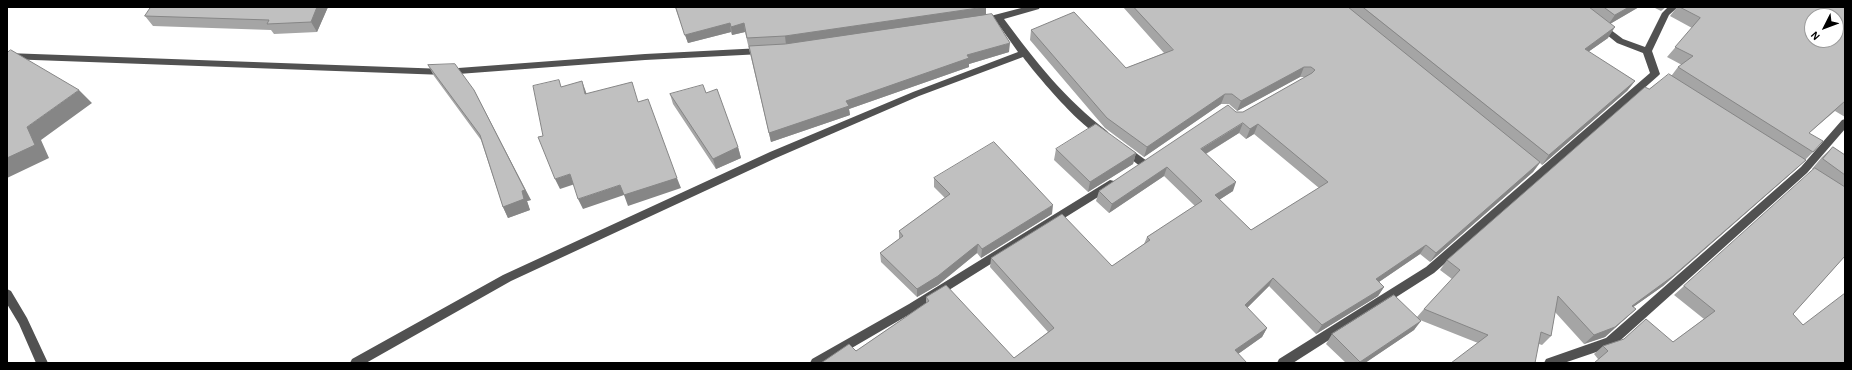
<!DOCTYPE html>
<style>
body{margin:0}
#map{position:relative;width:1852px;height:370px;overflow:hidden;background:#fff;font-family:"Alegreya Sans",sans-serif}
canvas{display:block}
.frame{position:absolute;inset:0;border:8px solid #000;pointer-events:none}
.north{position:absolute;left:1804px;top:8px;width:40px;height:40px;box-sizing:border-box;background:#fff;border:1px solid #999;border-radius:50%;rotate:228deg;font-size:11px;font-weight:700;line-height:16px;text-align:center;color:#000}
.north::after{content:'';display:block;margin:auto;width:14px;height:18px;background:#000;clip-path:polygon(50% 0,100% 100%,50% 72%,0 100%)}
</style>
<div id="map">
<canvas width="1852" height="370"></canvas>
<div class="frame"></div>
<div class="north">N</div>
</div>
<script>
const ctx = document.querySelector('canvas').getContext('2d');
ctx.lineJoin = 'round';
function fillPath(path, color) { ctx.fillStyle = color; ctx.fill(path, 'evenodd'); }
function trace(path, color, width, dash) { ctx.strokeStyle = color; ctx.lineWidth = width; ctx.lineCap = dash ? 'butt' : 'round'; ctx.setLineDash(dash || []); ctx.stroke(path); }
fillPath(new Path2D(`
 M1025,7H1040L1039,9L1004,19C1035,61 1066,100 1107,131L1109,134L1107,137C1092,142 1033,71 1023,57L919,96L776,158L511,281L366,363H350L352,359L503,275L770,152L913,92L1018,52L996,21L982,24L978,21L979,19Z
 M1668,7H1678L1669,15L1652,51L1660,74L1658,76L1434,273L1293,363H1277L1279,359L1426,267L1650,73L1643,53L1617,43L1596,26L1600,23L1603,24L1623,39L1645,47L1662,13Z
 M762,48L767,51L762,54L645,60L445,75L7,59V53L445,69L645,54Z
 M1845,119V129L1807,173L1614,346L1564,363H1544L1546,359L1606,338L1801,167L1842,120Z
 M1125,145L1147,161L1149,164L1147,167H1141L1122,152L1120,149Z
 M1110,180L1114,181L1115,184L1114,187L917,310L826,363H810L812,359L909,304Z
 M7,289L11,291L27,318L48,363H36L19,324L7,304Z`), '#515151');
fillPath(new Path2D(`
 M151,7H328L317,32L274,34L271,30L153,26L145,16Z
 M675,7H986V15L1009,52L969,64V67L849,109L850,115L771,142L745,32L732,35L731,32L688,43Z
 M1123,7H1639L1610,24L1608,38L1588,52L1635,81L1627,91L1542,165L1540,163L1533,172L1430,262L1420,254L1379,282L1384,287L1378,296L1316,334L1269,286L1247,308L1267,328L1262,337L1238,354L821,363L856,351L926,303V297L1014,358L1048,332L990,267L991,258L1112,266L1144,244L1147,237L1195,206L1164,176L1109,213L1096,201L1099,191L1236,112H1243L1306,77H1300L1237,111L1229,104H1221L1144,157L1105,128L1030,40L1031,30L1126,68L1164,53ZM1239,133L1246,139L1254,134L1319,188L1251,230L1219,200L1233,191L1206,154Z
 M1653,7H1666L1661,11Z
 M1677,7H1845V117L1835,111L1809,133L1813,152L1795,170L1663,286L1633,307L1636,309L1605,337L1584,344L1555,312L1551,336L1542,345L1539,344L1478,343L1420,320L1414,330L1365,363H1346L1326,344L1332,334L1417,317L1424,309L1452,279L1440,270L1447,260L1649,89L1672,75L1678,67L1682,65L1667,57L1692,28L1670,16Z
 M428,65L531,200L527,201L530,210L508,218L503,207L481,140L434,76Z
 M706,93L738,147L741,158L716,169L673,104L670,94Z
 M1833,147L1845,155V256L1793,314L1803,325L1845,363L1598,359L1594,354L1603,346L1673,342L1704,319L1674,295L1813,170L1812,169L1822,157Z
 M1056,149L1136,153L1133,164L1088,192L1054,160Z
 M934,178L1052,214L981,258L977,253L938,285L917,297L881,262L880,253L899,239V231L945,198L934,187Z`), '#a5a5a5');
fillPath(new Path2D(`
 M317,7H328L317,32L311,22Z
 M986,7V15L786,45L785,36Z
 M1629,7H1639L1608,25L1615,15Z
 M730,23L731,32L688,43L685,35Z
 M744,23L745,32L732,35L731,27Z
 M1615,27L1608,38L1578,59L1585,49Z
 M1010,43L1009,52L969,64V67L849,109L850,115L771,142L769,133L846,101L967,55Z
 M1304,67L1300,77L1237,111L1241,101Z
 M582,81L586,92L589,105L585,94Z
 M1635,81L1627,91L1542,165L1549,155Z
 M79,90L92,103L41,140L49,158L7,178V158L27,127Z
 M474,90L531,200L527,201L530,210L508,218L503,207Z
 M1225,94L1221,104L1144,157L1147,147Z
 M1243,123L1239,133L1197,159L1201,149Z
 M1258,124L1254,134L1246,139L1250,129Z
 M738,147L741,158L716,169L713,159Z
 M1136,153L1133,164L1088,192L1090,182Z
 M1806,160L1663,286L1622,315L1632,306Z
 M1540,162L1533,172L1430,262L1436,253Z
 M1167,167L1164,176L1109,213L1112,204Z
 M570,174L575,184L560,189L555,179Z
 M677,178L681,188L628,206L624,195L583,209L578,199L620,185Z
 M1236,182L1233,191L1211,205L1215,195Z
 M1053,205L1052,214L981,258L982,249Z
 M978,244L977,253L938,285L917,297V289Z
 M1426,245L1420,254L1370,288L1376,279Z
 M1273,278L1269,286L1241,314L1245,305Z
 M1384,287L1378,296L1316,334L1322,325Z
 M1636,309L1605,337L1584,344L1594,335Z
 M1421,321L1414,330L1365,363H1359L1360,362Z
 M1267,328L1262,337L1231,359L1235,350Z`), '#868686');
const building = new Path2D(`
 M151,7H317L311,22L267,24L269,20L145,16Z
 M676,7H985L785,36L747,38L744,23L731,27L730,23L685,35Z
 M1134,7H1348L1540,162L1436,253L1426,245L1376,279L1384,287L1322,325L1273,278L1245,305L1267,328L1235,350L1247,363H821L849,344L856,351L929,301L926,297L946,285L1014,358L1054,328L991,258L1062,214L1112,266L1150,240L1147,237L1202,201L1167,167L1112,204L1099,191L1228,105L1236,112H1243L1312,73L1315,70L1311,67H1304L1241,101L1232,94H1225L1147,147L1107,118L1031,30L1074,12L1126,68L1173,50ZM1243,123L1250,129L1258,124L1328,182L1251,230L1215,195L1236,182L1201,149Z
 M1363,7H1589L1615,27L1585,49L1635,81L1549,155Z
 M1604,7H1629L1615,15Z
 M1680,7H1845V101L1809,133L1823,141L1813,152L1678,67L1693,56L1675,47L1700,18ZM1812,16H1836V40H1812Z
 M992,14L1010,43L967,55L969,58L846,101L849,106L769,133L749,46L785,44Z
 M11,50L79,90L27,127L35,145L7,158V53Z
 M455,64L474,90L525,190L522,191L524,199L503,207L480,135L428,65Z
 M1669,74L1806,160L1673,276L1632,306L1636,309L1615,327L1594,335L1558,296L1551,336L1541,332L1535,363H1451L1488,335L1424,309L1460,270L1447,260L1645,87L1649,89Z
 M559,80L561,87L582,81L585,94L632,82L638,102L648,99L677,178L624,195L620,185L578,199L570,174L555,179L538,137L543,136L533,86Z
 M703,85L706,93L717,89L738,147L713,159L670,94Z
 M1096,124L1136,153L1090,182L1056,149Z
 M994,142L1053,205L982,249L978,244L938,276L917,289L880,253L903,236L899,231L950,194L934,178Z
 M1833,147L1845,155V175L1823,159Z
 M1815,168L1845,187V256L1793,314L1803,325L1845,293V363H1594L1608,351L1603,346L1624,339L1646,319L1673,342L1715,311L1684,286Z
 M1394,295L1421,321L1360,362L1332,334Z`);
fillPath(building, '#c0c0c0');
trace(building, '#868686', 1);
</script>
